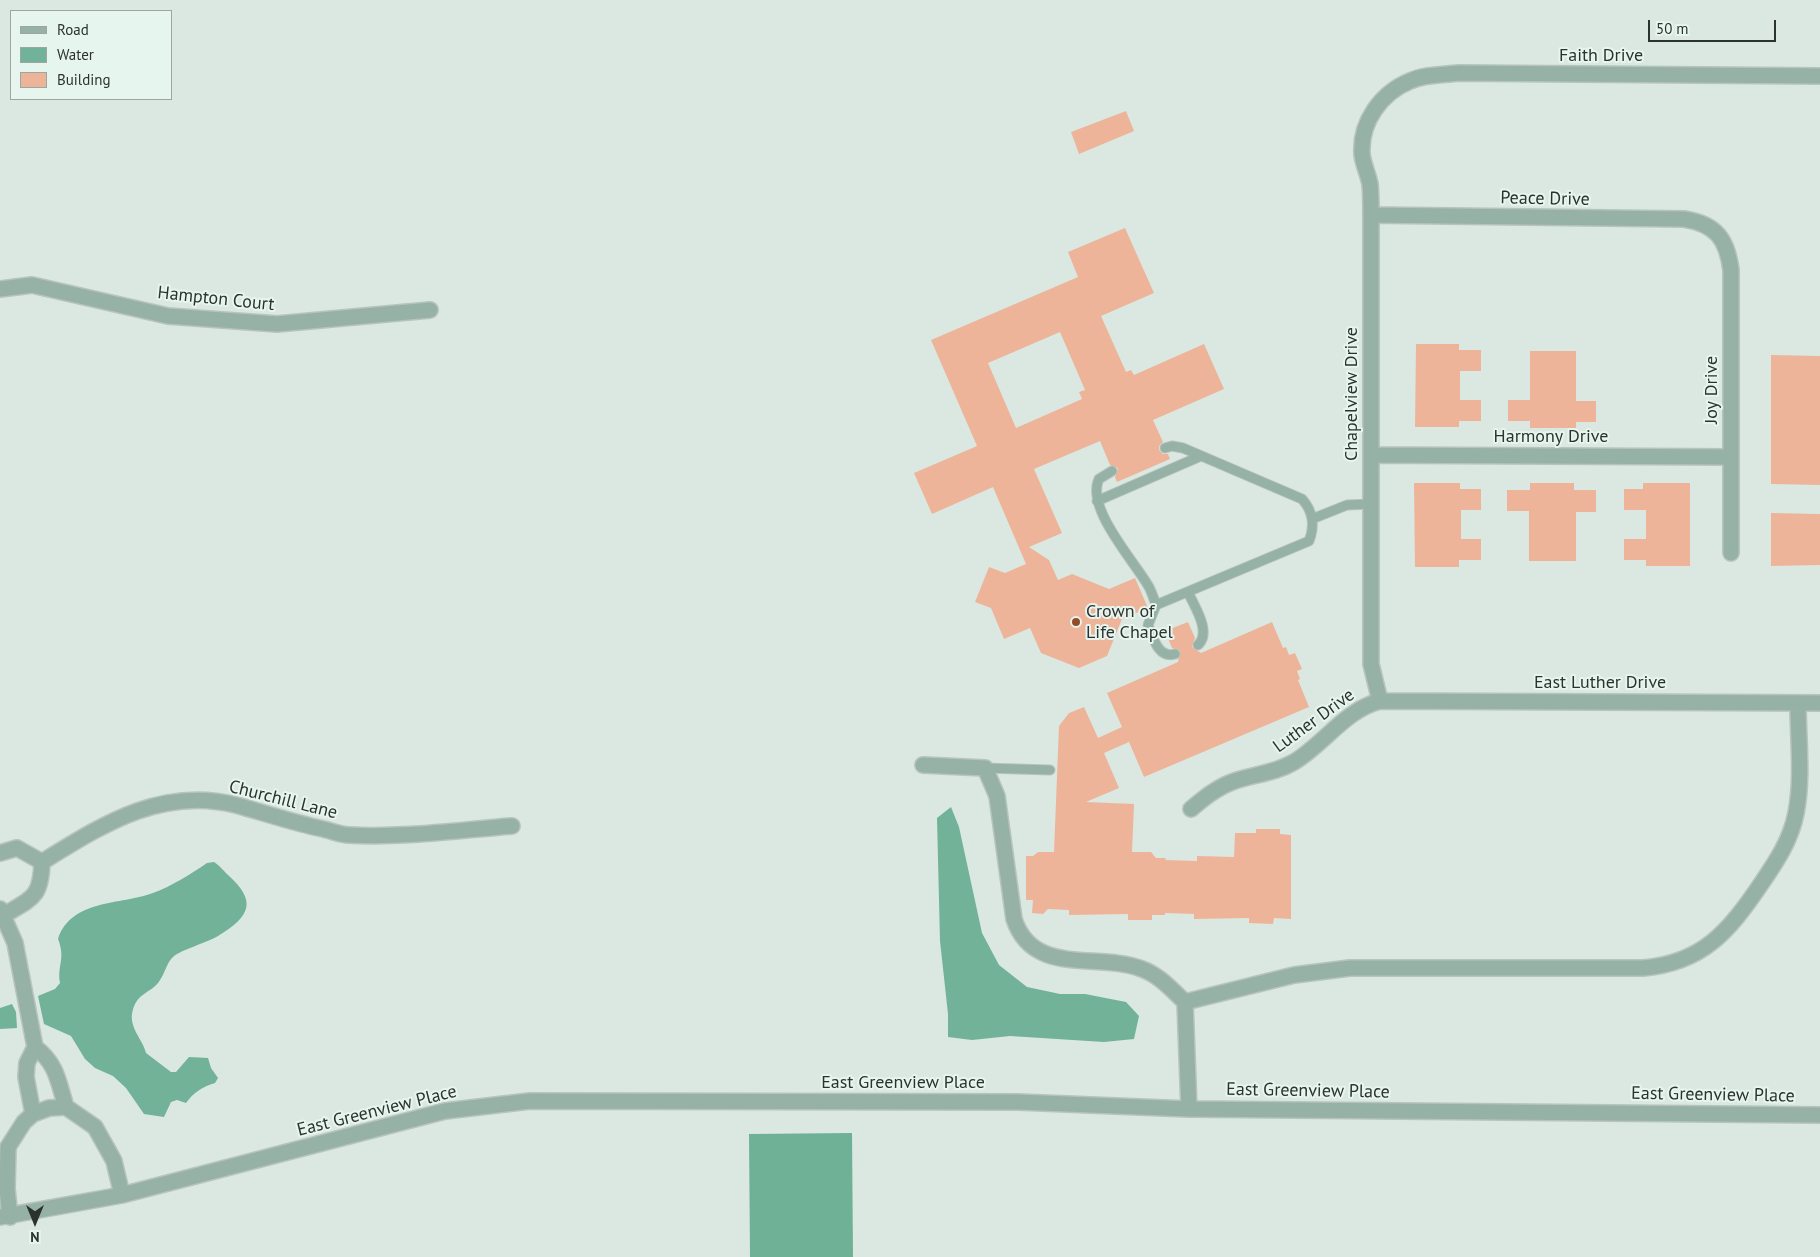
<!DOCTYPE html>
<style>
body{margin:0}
#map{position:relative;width:1820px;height:1257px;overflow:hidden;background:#dae8e1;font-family:"PT Sans",sans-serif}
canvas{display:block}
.legend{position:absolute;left:10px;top:10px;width:162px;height:90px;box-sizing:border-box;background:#e7f5ef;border:1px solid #9ca7a2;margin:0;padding:6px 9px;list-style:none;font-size:15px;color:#2c322f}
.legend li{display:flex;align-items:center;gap:10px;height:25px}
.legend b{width:25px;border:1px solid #9ca7a2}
.north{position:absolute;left:10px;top:1197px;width:50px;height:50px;-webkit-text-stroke:4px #e7f5ef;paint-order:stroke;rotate:180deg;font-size:14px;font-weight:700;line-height:20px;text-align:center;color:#2c322f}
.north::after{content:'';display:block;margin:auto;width:18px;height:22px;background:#2c322f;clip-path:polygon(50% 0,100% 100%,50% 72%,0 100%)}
.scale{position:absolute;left:1648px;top:20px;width:128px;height:22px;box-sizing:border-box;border:2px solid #2c322f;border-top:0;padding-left:6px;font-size:15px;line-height:18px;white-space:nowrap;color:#2c322f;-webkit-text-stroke:4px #e7f5ef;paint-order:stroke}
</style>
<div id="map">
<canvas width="1820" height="1257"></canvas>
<ul class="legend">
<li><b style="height:6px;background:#96b1a5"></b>Road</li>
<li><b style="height:14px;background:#71b298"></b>Water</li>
<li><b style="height:14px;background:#eeb499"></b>Building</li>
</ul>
<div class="north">N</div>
<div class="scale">50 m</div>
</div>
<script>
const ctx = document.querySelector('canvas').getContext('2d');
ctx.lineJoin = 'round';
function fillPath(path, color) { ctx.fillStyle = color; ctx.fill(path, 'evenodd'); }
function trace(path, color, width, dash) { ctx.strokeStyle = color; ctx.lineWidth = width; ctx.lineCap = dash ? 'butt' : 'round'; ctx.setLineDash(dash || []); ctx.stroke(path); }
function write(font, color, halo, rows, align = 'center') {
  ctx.font = font + ' "PT Sans",sans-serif'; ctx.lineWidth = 4; ctx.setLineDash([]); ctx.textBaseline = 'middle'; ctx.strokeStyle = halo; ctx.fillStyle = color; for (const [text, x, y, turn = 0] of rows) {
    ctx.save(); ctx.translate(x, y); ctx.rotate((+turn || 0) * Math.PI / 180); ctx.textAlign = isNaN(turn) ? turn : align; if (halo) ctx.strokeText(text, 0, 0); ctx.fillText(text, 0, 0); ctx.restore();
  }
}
fillPath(new Path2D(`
 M852,1133L853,1257H750L749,1134Z`), '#6fb196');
fillPath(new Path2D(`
 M951,807L959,827L982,933L999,965L1027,987L1060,994H1085L1126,1002L1139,1016L1134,1039L1104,1042L1010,1036L972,1040L948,1037V1014L940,941L937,818Z
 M214,862C220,866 223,870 228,875C257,901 251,916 218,936C207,943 182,949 173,957C167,962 165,973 160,980C152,994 136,991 132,1014C130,1029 143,1040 146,1053L171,1072H176L189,1057L208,1058L211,1068L218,1078L215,1083C202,1087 194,1092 186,1103L177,1100L171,1102L164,1117L144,1114L126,1088L113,1076L95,1068L85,1059L71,1036L44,1024L38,996L55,989L60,983C57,965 66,959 58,939C71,899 121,905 153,893C172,886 191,874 207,863Z
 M12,1004L16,1012L17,1028L0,1029V1008Z`), '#71b298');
fillPath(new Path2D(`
 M1126,111L1134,131L1079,154L1071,132Z
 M1125,228L1154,293L1101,316L1126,372L1131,370L1134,375L1204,344L1224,389L1153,420L1163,442L1159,446V450L1163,454H1168L1170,459L1117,482L1115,477L1118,468L1110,465L1100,441L1034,469L1062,533L1029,547L1049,560L1058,580L1072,574L1109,589L1135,578L1148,608L1122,619L1107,656L1079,668L1041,653L1030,628L1004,639L991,608L975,602L989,567L1005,573L1026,564L993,487L932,514L914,473L977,446L931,340L1078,277L1068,252ZM1060,332L1085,390L1079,392L1082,399L1016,428L988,363Z
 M1416,344H1459V350H1481V371H1460V400H1481V421H1459V427H1415Z
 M1530,351H1576V401H1596V422H1576V428H1530V421H1508V400H1530Z
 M1771,355L1820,356V485L1771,484Z
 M1414,483H1460V489H1481V510H1461V539H1481V560H1459V567H1415Z
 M1530,483H1574V490H1596V512H1576V561H1529V511H1507V490H1530Z
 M1643,483H1690V566H1646V560H1624V539H1646V510H1624V489H1643Z
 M1771,513L1820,514V565L1771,566Z
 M1188,622L1195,638L1192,647L1201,653L1272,622L1283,648L1286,647L1289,655L1295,653L1302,669L1297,671L1300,679L1298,680L1309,707L1144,777L1129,742L1104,753L1119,788L1086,802L1134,804L1132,852H1151L1156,858H1166L1165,860L1197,861V856L1234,857L1235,833H1256V829H1280V834L1291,835V919L1274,918L1273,924L1249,923V918L1194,919V914L1165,913V915H1152V920H1128V914L1069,915V910L1048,909L1043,914L1032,913L1033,900H1026V856H1033L1038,852H1054L1059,726L1069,713L1084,707L1098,738L1122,727L1107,693L1178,662L1180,651L1172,648L1165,631Z`), '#eeb499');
const lane = new Path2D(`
 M1112,471L1099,479C1085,508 1135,562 1149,587C1152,593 1154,599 1156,605L1309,541C1315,526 1313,511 1302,499L1183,448L1172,446L1165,448
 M1097,501L1201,456
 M1312,519L1347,505L1371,504
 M1188,592C1194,606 1212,632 1198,645
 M1156,605L1148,625C1153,637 1158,659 1175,654
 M985,768L1050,770`);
const street = new Path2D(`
 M1371,215L1684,219C1716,224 1727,239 1731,270V553
 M0,289L32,285L168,316L277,324L430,310
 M1371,455L1731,457
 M1380,701L1371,664V215C1371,205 1371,194 1370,184C1368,174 1363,164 1362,154C1360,122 1381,93 1410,81C1425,74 1443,75 1459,73L1820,76
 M923,765L985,768L997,796L1014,919C1033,977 1098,952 1142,969C1159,975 1172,990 1185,1002
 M1191,809C1203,799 1216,788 1232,782C1253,774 1274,774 1294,762C1324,744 1345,710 1380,701L1820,703
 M0,853L17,848L42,862
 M0,909L15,943L35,1047L27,1063L26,1077L33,1114
 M4,915C33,898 41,897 42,862C102,825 161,786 236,805C265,813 294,823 323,829C332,831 341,835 349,835C403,838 459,830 512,826
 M35,1047C57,1064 58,1081 66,1107
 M1189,1109L1185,1002L1294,975L1350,968H1643C1703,963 1729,931 1761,884C1776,862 1791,840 1796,813C1803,778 1798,739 1798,703
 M0,1217L122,1195L445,1111L530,1101L1018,1102L1189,1109L1820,1115
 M10,1217L7,1189L8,1147L24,1122L33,1114L49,1108L66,1107L95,1127L114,1161L122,1195`);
trace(lane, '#b7c4bd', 11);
trace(street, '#b7c4bd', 18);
trace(lane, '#96b1a5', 9);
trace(street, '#96b1a5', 15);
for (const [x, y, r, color] of [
 [1076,622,5,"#934c27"]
]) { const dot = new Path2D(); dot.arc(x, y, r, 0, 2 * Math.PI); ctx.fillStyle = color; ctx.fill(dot); trace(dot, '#e7f5ef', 2); }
write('18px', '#2c322f', '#e7f5ef', [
 ["Faith Drive",1601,56],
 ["Peace Drive",1545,199,1],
 ["Hampton Court",216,299,6],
 ["Joy Drive",1712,390,-90],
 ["Chapelview Drive",1352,394,-90],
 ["Harmony Drive",1551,437],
 ["East Luther Drive",1600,683],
 ["Luther Drive",1314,721,-36],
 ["Churchill Lane",283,800,14],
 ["East Greenview Place",903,1083],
 ["East Greenview Place",1308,1091,1],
 ["East Greenview Place",1713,1095,1],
 ["East Greenview Place",377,1111,-14]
]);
write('18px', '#2c322f', '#e7f5ef', [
 ["Crown of",1086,612],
 ["Life Chapel",1086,633]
], 'left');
</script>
